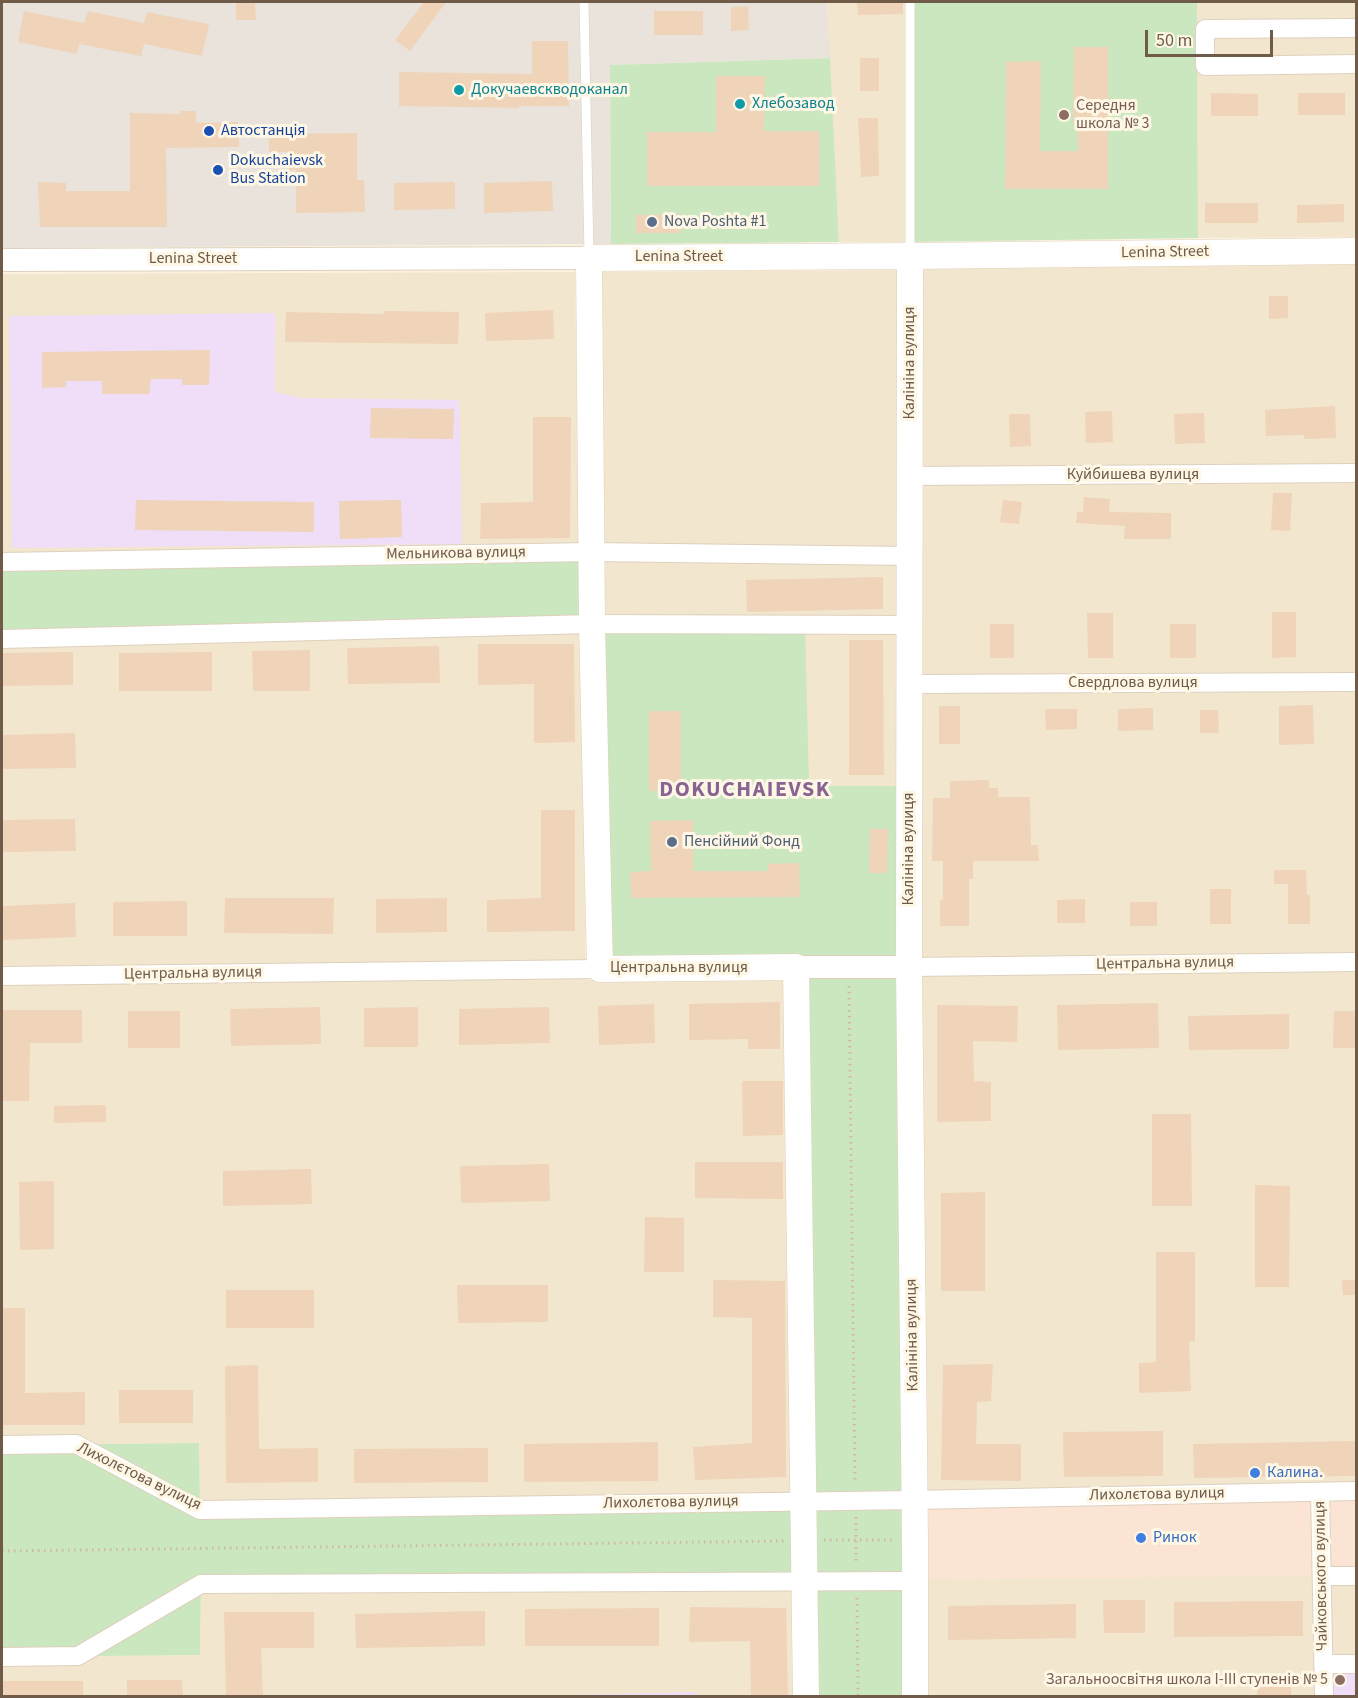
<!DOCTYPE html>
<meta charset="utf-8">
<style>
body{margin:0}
#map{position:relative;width:1358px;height:1698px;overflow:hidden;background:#fbf3e0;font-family:"Source Sans 3",sans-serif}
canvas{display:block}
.frame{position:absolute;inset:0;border:3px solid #705b49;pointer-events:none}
.scale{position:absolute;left:1145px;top:30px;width:128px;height:27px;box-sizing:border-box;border:3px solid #705b49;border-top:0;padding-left:8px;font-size:18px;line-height:21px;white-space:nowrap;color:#705b49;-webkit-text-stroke:4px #fef7e5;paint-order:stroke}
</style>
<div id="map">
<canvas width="1358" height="1698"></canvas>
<div class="frame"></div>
<div class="scale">50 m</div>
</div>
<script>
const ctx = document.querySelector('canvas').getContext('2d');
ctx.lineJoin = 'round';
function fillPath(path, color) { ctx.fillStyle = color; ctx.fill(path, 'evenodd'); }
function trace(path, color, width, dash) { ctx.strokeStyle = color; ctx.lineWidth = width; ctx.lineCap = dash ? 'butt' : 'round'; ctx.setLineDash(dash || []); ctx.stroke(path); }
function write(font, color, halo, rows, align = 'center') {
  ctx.font = font + ' "Source Sans 3",sans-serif'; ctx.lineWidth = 6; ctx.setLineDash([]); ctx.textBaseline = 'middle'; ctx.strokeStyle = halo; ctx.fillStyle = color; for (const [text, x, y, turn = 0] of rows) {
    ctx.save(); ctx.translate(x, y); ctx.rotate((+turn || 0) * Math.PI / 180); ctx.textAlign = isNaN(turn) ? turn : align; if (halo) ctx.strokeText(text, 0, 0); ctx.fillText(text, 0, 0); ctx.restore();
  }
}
fillPath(new Path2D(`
 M827,2H910V242H839Z
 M1197,2H1356V237L1198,238Z
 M1356,264V1491L925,1500L922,967L921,269Z
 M897,270L898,786L809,787L602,623L597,272Z
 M575,272L579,552L2,562V274Z
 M581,624L586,980L784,979L791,1502L200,1510L199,1443L2,1445V639Z
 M1225,1576H1356V1664L1324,1696H926V1579Z
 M792,1580L794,1696H2V1657L200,1655L201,1584Z`), '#f2e6cf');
fillPath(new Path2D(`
 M1356,1491V1576L926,1579L925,1500Z`), '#fbe4d4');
fillPath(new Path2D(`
 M2,2H827L830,58L610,65L611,244L2,248Z`), '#e9e3db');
fillPath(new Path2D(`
 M275,313V392L301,398L459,400L462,544L12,548L9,316Z
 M1323,1664H1356V1696H1324Z
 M697,1692V1696H521Z`), '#f0ddf7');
fillPath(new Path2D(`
 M910,2H1197L1198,238L910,242Z
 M830,58L839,242L611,244L610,65Z
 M579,552L581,624L2,639V562Z
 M602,623L805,625L809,786H898L897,954L903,1696H819L809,955L609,957Z
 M199,1443L200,1509L791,1502L792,1580L201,1584L200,1655L2,1657V1445Z`), '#cbe7c0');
fillPath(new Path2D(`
 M236,2H255L256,20H236Z
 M424,2H446L410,51L395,40Z
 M857,2H903V14L858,15Z
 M748,6L749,30L731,31V7Z
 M24,11L84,23L88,11L144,23L147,12L209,24L202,56L144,44L141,56L79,44L77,54L18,42Z
 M654,11H703V35H654Z
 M532,41H568L569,106H519V108L399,106V72L532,74Z
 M1074,47H1108V189H1005L1006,62L1041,61L1040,151H1078L1077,123H1073Z
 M860,58H879V91H860Z
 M716,76H765L764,131H819V186H647V132H716Z
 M1211,93L1258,94V116H1211Z
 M1298,93H1345V115H1298Z
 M180,111H196V123L238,122L239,147L166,148L167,227H40L38,182L66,183V191H130V113L180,114Z
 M858,118H878L879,176L861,177Z
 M357,133V180H364L365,212L296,213V170L289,171V152H269V134Z
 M552,181L553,211L484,213V183Z
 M455,182V209L394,210V183Z
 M1205,203H1258V223H1205Z
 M1344,204V222L1297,223V205Z
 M681,214V233H636V215Z
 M1269,296H1288V318L1269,319Z
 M553,310L554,339L486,341L485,313Z
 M384,311L459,312L458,344L285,342L286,312L384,314Z
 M210,350L209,385H182V379H151L149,394H102V381H66V387L42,388V352Z
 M1335,406L1336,438L1304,439V435L1266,436L1265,410Z
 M371,408L454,409L453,439L370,438Z
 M1112,411L1113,442L1086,443L1085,412Z
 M1204,413L1205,443L1175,444L1174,414Z
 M1009,414H1030L1031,446L1010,447Z
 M533,417H571L570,538L480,539L481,503L533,502Z
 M1273,493H1292L1290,531L1271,530Z
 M1084,497L1110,499L1109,512L1171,513V539H1124L1125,526L1076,523L1077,512H1083Z
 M136,500L314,502V532L135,530Z
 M401,500L402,537L340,539L339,501Z
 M1003,500L1022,502L1019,524L1000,522Z
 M883,577V609L747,612L746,580Z
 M1272,612H1296V657L1272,658Z
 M1087,613H1113V658H1088Z
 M990,624H1014V658H990Z
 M1170,624H1196V658H1170Z
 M849,640H883L884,775H849Z
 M478,644H574L575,742L534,743V684L478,685Z
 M439,646L440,683L348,684L347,648Z
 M310,650V691H253L252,651Z
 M73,652V685L2,686V653Z
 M212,652V691H119V653Z
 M1313,705L1314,744L1279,745V706Z
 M939,706H960V744H939Z
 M1153,708V730L1118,731V709Z
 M1045,709H1077V729L1046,730Z
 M1200,710H1218L1219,733H1200Z
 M649,711H681V790L649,791Z
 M75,733L76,768L3,769V735Z
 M989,780V788H998V797H1030L1031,845H1038L1039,861H973V879H969V926H940V900H943V861H932L933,798H950V781Z
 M541,810H575V931L487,932V900L541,898Z
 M75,819L76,851L3,852V820Z
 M693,820V871H768V864L799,863L800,897L631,898L630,872L651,871L650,821Z
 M870,829H888L887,873H869Z
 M1274,870H1306L1307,895H1310V924H1288V884H1274Z
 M1210,889H1231V924H1210Z
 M225,898H334L333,934L224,933Z
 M447,898V932L376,933V899Z
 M1085,899V923H1057V900Z
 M187,901V936H113V902Z
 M1130,902H1157V926H1130Z
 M75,903L76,937L2,940V906Z
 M780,1002V1049H748V1039L689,1040V1004Z
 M1158,1003L1159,1048L1058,1050L1057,1005Z
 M654,1004L655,1043L599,1045L598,1006Z
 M937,1005L1018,1006L1017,1042L973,1041L974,1081L991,1082V1121L937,1122Z
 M320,1007L321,1044L231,1046L230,1009Z
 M418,1007V1047H364V1008Z
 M549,1007L550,1043L459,1045V1009Z
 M2,1010H82V1043H30L29,1101H2Z
 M128,1011H180V1048H128Z
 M1334,1011H1356V1048H1333Z
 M1289,1014V1049L1189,1050L1188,1016Z
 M742,1081H783V1135L743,1136Z
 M106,1105V1122L54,1123V1106Z
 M1152,1114H1191L1192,1206H1152Z
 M695,1162H783V1199L695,1198Z
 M549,1164L550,1201L461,1203L460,1166Z
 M311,1169L312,1204L223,1206V1171Z
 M54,1181V1249L20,1250L19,1182Z
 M1255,1185L1290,1186L1289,1287H1255Z
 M985,1192V1291H941V1193Z
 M645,1217L684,1218V1272H644Z
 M1156,1252H1195V1341H1189L1191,1391L1139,1393V1363L1156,1362Z
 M713,1280L785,1281L786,1477L695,1480L693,1447L752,1443V1318L713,1317Z
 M1342,1280H1356V1295H1343Z
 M457,1285H548V1322L458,1323Z
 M226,1290H314V1328H226Z
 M2,1308H25V1393L85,1392V1425H2Z
 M993,1364L991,1401L977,1402L976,1444H1021V1481L941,1480L943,1365Z
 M258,1365L259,1449L318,1448V1482L226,1483L225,1366Z
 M119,1390H193V1423H119Z
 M1163,1431V1476L1064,1477L1063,1432Z
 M1356,1441V1476L1194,1478L1193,1444Z
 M658,1442V1481L524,1482V1444Z
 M488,1448V1482L354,1483V1449Z
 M1103,1600H1145V1633H1104Z
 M1303,1601V1636L1174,1637V1602Z
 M1076,1604V1638L948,1640V1606Z
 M690,1607L786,1608L788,1696H751L750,1641L689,1642Z
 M659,1608V1646H525V1609Z
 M485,1611V1646L356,1648L355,1614Z
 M224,1612H314V1648H261L263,1696H226Z
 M127,1680H182L183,1696H127Z
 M2,1681H83V1696H2Z
 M1257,1682H1291V1696H1257Z`), '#efd4b9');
const service = new Path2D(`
 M910,2V254
 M584,3L589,255`);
const minor = new Path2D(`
 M1356,28L1205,29V66L1356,64
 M910,476L1356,473
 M2,562L590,552L910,556
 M2,639L592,624L909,625
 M909,684L1356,682
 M909,967L1356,962
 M2,976L600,969
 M2,1445L76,1444L200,1510L914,1500L1356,1491
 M1320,1492L1324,1696
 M1322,1576H1356
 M2,1657L78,1656L201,1584L915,1581
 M1323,1664H1356`);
const tertiary = new Path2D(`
 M2,260L589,258
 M796,967H909`);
const secondary = new Path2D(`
 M910,256L909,967L915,1540V1696
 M806,1696L796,967L600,969L592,624L589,258L910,256L1356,251`);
trace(service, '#ded0bd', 10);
trace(minor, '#ded0bd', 20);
trace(tertiary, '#ded0bd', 24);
trace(secondary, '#e0cfb8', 27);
trace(new Path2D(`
 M849,986L855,1484
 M856,1517V1565
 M824,1540H895
 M2,1551L784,1541
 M857,1598L858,1696`), '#d3b89d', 3, [1.5, 4.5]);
trace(service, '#fff', 9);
trace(minor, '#fff', 18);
trace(tertiary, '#fff', 22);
trace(secondary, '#fff', 26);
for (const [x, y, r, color] of [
 [459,90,6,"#0f9aa8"],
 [740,104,6,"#0f9aa8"],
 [1064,115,6,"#8d6e63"],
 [209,131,6,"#1a4fb4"],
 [218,170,6,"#1a4fb4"],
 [652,222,6,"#5c6f8a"],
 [672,842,6,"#5c6f8a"],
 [1255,1473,6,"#3f7fe0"],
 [1141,1538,6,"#3f7fe0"],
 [1340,1680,6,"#8d6e63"]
]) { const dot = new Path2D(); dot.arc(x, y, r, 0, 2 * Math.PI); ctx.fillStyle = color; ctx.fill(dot); trace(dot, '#fef7e5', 2); }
write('16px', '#0d838f', '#fef7e5', [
 ["Докучаевскводоканал",471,90],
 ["Хлебозавод",752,104]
], 'left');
write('16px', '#785e54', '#fef7e5', [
 ["Середня",1076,106],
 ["школа № 3",1076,124],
 ["Загальноосвітня школа І-ІІІ ступенів № 5",1328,1680,"right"]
], 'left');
write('16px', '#164399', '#fef7e5', [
 ["Автостанція",221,131],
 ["Dokuchaievsk",230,161],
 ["Bus Station",230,179]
], 'left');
write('16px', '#4e5e75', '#fef7e5', [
 ["Nova Poshta #1",664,222],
 ["Пенсійний Фонд",684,842]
], 'left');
write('16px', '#705b49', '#fef7e5', [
 ["Lenina Street",1165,253,-1],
 ["Lenina Street",679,257],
 ["Lenina Street",193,259],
 ["Калініна вулиця",910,363,-90],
 ["Куйбишева вулиця",1133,475],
 ["Мельникова вулиця",456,554,-1],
 ["Свердлова вулиця",1133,683],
 ["Калініна вулиця",909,849,-90],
 ["Центральна вулиця",1165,964,-1],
 ["Центральна вулиця",679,968],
 ["Центральна вулиця",193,974,-1],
 ["Калініна вулиця",913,1335,-91],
 ["Лихолєтова вулиця",139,1477,26],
 ["Лихолєтова вулиця",1157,1495,-1],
 ["Лихолєтова вулиця",671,1503,-1],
 ["Чайковського вулиця",1322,1576,-91]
]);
write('16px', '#366cbe', '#fef7e5', [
 ["Калина.",1267,1473],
 ["Ринок",1153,1538]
], 'left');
ctx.letterSpacing = '1.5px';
write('bold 22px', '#896493', '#fef7e5', [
 ["DOKUCHAIEVSK",745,791]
]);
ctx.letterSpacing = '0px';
</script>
